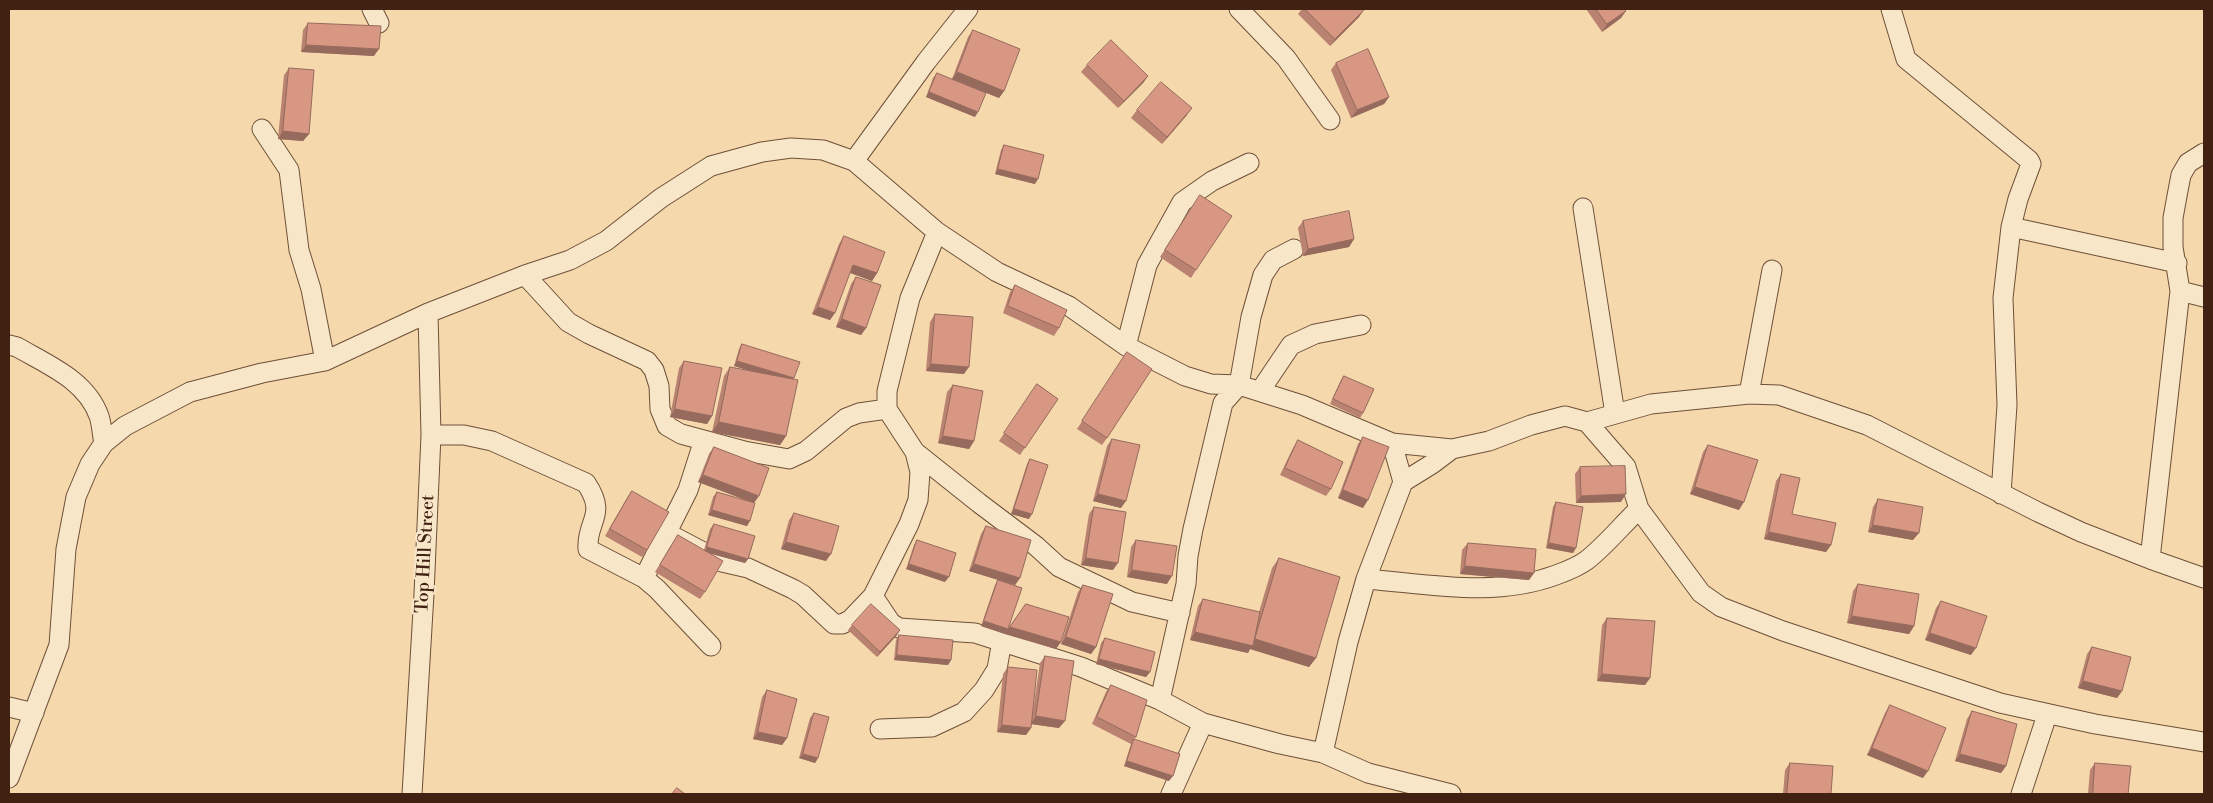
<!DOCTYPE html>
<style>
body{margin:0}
#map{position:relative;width:2213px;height:803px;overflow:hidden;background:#f5d8ac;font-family:"Libre Bodoni",serif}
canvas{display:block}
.frame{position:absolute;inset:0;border:10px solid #412212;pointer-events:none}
</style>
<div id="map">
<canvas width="2213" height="803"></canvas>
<div class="frame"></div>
</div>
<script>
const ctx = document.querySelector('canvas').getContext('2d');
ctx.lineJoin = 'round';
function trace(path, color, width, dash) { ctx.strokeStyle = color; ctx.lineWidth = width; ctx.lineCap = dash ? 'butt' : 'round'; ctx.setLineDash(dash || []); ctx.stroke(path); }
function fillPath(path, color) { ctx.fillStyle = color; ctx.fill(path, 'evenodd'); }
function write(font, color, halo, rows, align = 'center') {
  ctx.font = font + ' "Libre Bodoni",serif'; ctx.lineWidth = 4.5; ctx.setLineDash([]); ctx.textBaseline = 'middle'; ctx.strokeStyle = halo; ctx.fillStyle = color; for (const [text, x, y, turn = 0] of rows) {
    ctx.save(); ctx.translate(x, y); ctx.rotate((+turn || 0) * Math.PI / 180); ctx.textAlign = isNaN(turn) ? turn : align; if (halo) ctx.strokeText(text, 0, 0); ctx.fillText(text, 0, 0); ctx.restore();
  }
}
const minor = new Path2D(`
 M372,9L379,23
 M1239,9L1286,58L1330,120
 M1891,9L1906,59L2029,160L2031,164L2018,199L2011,227L2003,298L2007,405L2001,494
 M262,129L289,170L299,250L311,289L325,361
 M2204,153L2188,163L2181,175L2177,196L2173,218V247L2180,291L2150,559L2204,578
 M854,161L926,62L968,9
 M1583,208L1615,414
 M2011,227L2177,263
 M937,232L997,272L1069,306L1126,346L1185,376L1211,384L1239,385L1302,405L1392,443L1452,449L1489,441L1531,425L1565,416L1587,422L1626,467L1639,509L1701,593L1721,607L1783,631L2000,703L2095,724L2204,742
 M1294,249L1273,260L1263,275L1251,317L1239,385L1223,403L1193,529L1188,556L1186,584L1160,700L1203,723L1280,744L1323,753
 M525,275L568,322L589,334L647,361L654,370L659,386L660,409L667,426L681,434L744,451L789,459L806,451L846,418L859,413L887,409
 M2180,291L2204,297
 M9,345L17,347C48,365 86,380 99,416C102,425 102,435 104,443
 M1126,346L1147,265L1182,202L1212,181L1249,163
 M1260,391L1291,345L1315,334L1361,325
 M1749,394L1772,270
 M1587,422L1651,404L1749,394L1779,395L1867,425L2038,512L2081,532L2150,559
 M431,435H464L492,441L586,483C608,516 586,520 588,549L644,578L657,589L711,646
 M1392,443L1403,482L1366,579L1348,642L1323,753L1368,773L1451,794
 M915,452L979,503L1036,546L1059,567L1132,602L1180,613
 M1403,482L1432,464L1452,449
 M667,533L722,562L748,568L793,589L803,595L834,624H842L850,620L873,596
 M644,578L688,490L704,440
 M1366,579C1430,584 1494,598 1556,575C1567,571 1578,567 1587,560C1606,545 1622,525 1639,509
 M9,707L34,713
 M880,729L932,727L964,712L984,690L997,669L1002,641
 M9,778L59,645L66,549L76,497L90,464L104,443L125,426L190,392L262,373L325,361L428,313L525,275L570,260L606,241L661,198L711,166L762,152L791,148L823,150L854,161L937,232L910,298L887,391V409L915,452L920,472L918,500L909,524L873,596L891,623L899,628L975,633L1081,667L1160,700
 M412,794L424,594L431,435L428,313
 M1171,794L1203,723
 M2021,794L2047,715`);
trace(minor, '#6e5038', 21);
trace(minor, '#f8e6c9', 19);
fillPath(new Path2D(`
 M1302,9H1362L1359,17L1330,46L1298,14Z
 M1586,9H1624L1621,18L1602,32Z
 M308,23L374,56L301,52L303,30Z
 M973,30L1004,91L999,98L952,79L968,37Z
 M1336,63L1389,97L1384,104L1351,118L1331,70Z
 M1087,65L1148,76L1143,83L1118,108L1081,72Z
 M289,68L309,134L303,141L278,139L284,75Z
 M937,73L975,117L926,97L933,78Z
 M1137,110L1187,115L1162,144L1131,118Z
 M1004,145L1035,184L995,174L1001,150Z
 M1195,203L1196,270L1191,278L1160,257Z
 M1303,221L1354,239L1349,247L1303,256L1298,228Z
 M844,236L877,273L872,281L850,273L830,320L812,314L839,244Z
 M856,277L866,328L861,335L836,327L851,284Z
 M1015,285L1059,328L1054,336L1003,313L1010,292Z
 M935,314L964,374L926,371L930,322Z
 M742,344L794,379L786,436L780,445L712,432L724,376L730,367L750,371L734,366L739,349Z
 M1127,352L1107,438L1102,445L1077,429Z
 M684,361L712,416L707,424L670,417L679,368Z
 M1344,376L1363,413L1360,418L1330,404L1341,380Z
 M1037,384L1058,399L1020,455L999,441Z
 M953,385L974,441L969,449L938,443L947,392Z
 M1363,437V508L1338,498L1358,444Z
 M1112,439L1121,508L1093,501L1107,446Z
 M1298,440L1331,489L1326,496L1280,475L1293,448Z
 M1708,445L1739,510L1690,494L1703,452Z
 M714,447L754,503L747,526L708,515L713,497L717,492L753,503L698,482L709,454Z
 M1030,459L1029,519L1011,514L1027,464Z
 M1580,467L1621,502L1576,503L1575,474Z
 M1781,474L1792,514L1831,545L1826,552L1764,539L1776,481Z
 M632,491L647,550L642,557L605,536L627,498Z
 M1878,499L1913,540L1868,532L1873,507Z
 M1556,502L1573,553L1546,548L1553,507Z
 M1094,507L1113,570L1081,565L1089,514Z
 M794,513L826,561L781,549L789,520Z
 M714,524L748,559L745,563L709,553L705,592L700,599L655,572L678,535L704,550L710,529Z
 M986,526L1020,578L1015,585L999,580L1008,629L1026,604L1056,649L1005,634L981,626L995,585L998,580L969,571L981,534Z
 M917,540L945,582L906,569L914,545Z
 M1136,540L1167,584L1127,577L1131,547Z
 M1468,543L1534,573L1529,580L1460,574L1462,550Z
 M1279,558L1316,658L1309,667L1250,649L1248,653L1190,640L1198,606L1203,599L1259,612L1272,568Z
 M1858,584L1914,626L1909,634L1847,623L1853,591Z
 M1083,585L1096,647L1091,654L1061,644L1078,592Z
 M1941,601L1971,655L1925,640L1936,608Z
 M1607,618L1650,678L1645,685L1597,681L1602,625Z
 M852,625L897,635L877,657L848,630Z
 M899,635L951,660L948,665L894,660L896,640Z
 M1105,638L1150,672L1146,677L1096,664L1101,643Z
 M2092,647L2122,691L2117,698L2078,688L2087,654Z
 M1045,656L1059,728L1031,724V728L1026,735L997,732L1003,674L1008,667L1032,717L1040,663Z
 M1111,685L1136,737L1134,739L1169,781L1124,766L1131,744L1092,724L1106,692Z
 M767,690L787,738L782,745L753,739L762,697Z
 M1890,705L1923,778L1867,755L1885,713Z
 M1972,711L2006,766L2001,773L1955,761L1967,719Z
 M814,713L818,758L815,763L799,758L810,718Z
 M1790,763L1831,794H1783L1785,770Z
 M2095,763L2128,794H2088L2090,770Z`), '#b98271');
fillPath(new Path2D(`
 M1364,10L1359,17L1330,46L1335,39Z
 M1626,11L1621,18L1602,32L1607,24Z
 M306,45L379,49L374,56L301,52Z
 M957,72L1004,91L999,98L952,79Z
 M1148,76L1143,83L1118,108L1124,101Z
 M929,92L978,112L975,117L926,97Z
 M1389,97L1384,104L1351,118L1357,110Z
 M1192,108L1187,115L1162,144L1167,137Z
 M283,131L309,134L303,141L278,139Z
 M998,169L1038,179L1035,184L995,174Z
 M1354,239L1349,247L1303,256L1308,249Z
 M853,265L877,273L872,281L848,272Z
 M818,307L835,313L830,320L812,314Z
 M842,319L866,328L861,335L836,327Z
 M737,361L794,378L791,383L734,366Z
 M931,364L969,367L964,374L926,371Z
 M675,409L712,416L707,424L670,417Z
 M719,422L786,436L780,445L712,432Z
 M943,436L974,441L969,449L938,443Z
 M703,475L759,496L754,503L698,482Z
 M1695,487L1744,502L1739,510L1690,494Z
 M1343,490L1368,500L1363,508L1338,498Z
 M1098,494L1126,501L1121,508L1093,501Z
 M1626,494L1621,502L1576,503L1581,496Z
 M1014,509L1032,514L1029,519L1011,514Z
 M712,510L750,521L747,526L708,515Z
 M1873,525L1919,533L1913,540L1868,532Z
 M1769,532L1831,545L1826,552L1764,539Z
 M786,542L831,554L826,561L781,549Z
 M1549,543L1576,548L1573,553L1546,548Z
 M707,547L748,559L745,563L704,552Z
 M1086,558L1118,563L1113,570L1081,565Z
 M909,564L949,577L945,582L906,569Z
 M974,564L1020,578L1015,585L969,571Z
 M1465,566L1534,573L1529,580L1460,574Z
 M1132,570L1172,576L1167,584L1127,577Z
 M1852,616L1914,626L1909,634L1847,623Z
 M984,621L1008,629L1010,627L1061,642L1056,649L1005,634L981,626Z
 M900,630L897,635L877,657L880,652Z
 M1195,632L1251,645L1255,639L1316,658L1309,667L1250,649L1248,653L1190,640Z
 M1930,633L1976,648L1971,655L1925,640Z
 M1066,637L1096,647L1091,654L1061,644Z
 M897,655L951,660L948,665L894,660Z
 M1099,659L1150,672L1146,677L1096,664Z
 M1602,674L1650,678L1645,685L1597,681Z
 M2083,681L2122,691L2117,698L2078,688Z
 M1036,716L1065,721L1059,728L1031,724Z
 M1002,725L1031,728L1026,735L997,732Z
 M758,732L787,738L782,745L753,739Z
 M1872,748L1928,771L1923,778L1867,755Z
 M803,754L818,758L815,763L799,758Z
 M1960,754L2006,766L2001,773L1955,761Z
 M1127,761L1173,776L1169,781L1124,766Z`), '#966a5c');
const building = new Path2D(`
 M1305,9H1362L1364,10L1335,39Z
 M1596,9H1624L1626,11L1607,24Z
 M308,23L381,26L379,49L306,45Z
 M973,30L1020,49L1004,91L957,72Z
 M1111,40L1148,76L1124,101L1087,65Z
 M1368,49L1389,97L1357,110L1336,63Z
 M289,68L314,70L309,134L283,131Z
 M937,73L986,93L978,112L929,92Z
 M1161,82L1192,108L1167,137L1137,110Z
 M1004,145L1044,155L1038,179L998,169Z
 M1200,195L1232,216L1196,270L1165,250Z
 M1349,211L1354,239L1308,249L1303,221Z
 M844,236L885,252L877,273L853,265L835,313L818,307Z
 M856,277L881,285L866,328L842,319Z
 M1015,285L1067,310L1059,328L1008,306Z
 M935,314L973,317L969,367L931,364Z
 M742,344L800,362L794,378L737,361Z
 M1127,352L1152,369L1107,438L1082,421Z
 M684,361L722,368L712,416L675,409Z
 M730,367L798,380L786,436L719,422Z
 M1344,376L1374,389L1363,413L1333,399Z
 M1037,384L1058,399L1025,448L1004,433Z
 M953,385L983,391L974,441L943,436Z
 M1363,437L1389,447L1368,500L1343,490Z
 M1112,439L1140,445L1126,501L1098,494Z
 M1298,440L1343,462L1331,489L1285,468Z
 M1708,445L1758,460L1744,502L1695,487Z
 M714,447L769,468L759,496L703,475Z
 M1030,459L1048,465L1032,514L1014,509Z
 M1625,466L1626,494L1581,496L1580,467Z
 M1781,474L1800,478L1792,514L1836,523L1831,545L1769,532Z
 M632,491L669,512L647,550L610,529Z
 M717,492L755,503L750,521L712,510Z
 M1878,499L1923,507L1919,533L1873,525Z
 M1556,502L1583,507L1576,548L1549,543Z
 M1094,507L1126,512L1118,563L1086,558Z
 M794,513L839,526L831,554L786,542Z
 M714,524L755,536L748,559L707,547Z
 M986,526L1031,540L1020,578L974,564Z
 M678,535L723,561L705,592L660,565Z
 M917,540L956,553L949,577L909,564Z
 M1136,540L1177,546L1172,576L1132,570Z
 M1468,543L1536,549L1534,573L1465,566Z
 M1279,558L1340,577L1316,658L1255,639Z
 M998,580L1022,588L1008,629L984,621Z
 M1858,584L1919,594L1914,626L1852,616Z
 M1083,585L1113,594L1096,647L1066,637Z
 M1203,599L1260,612L1253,646L1195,632Z
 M1941,601L1987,616L1976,648L1930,633Z
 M871,604L900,630L880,652L852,625Z
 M1026,604L1069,617L1061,642L1010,627Z
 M1607,618L1655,621L1650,678L1602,674Z
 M899,635L953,640L951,660L897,655Z
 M1105,638L1155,652L1150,672L1099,659Z
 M2092,647L2131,657L2122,691L2083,681Z
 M1045,656L1074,661L1065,721L1036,716Z
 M1008,667L1037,670L1031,728L1002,725Z
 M1111,685L1147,700L1136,737L1097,717Z
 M767,690L797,699L787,738L758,732Z
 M1890,705L1946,728L1928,771L1872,748Z
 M1972,711L2017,724L2006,766L1960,754Z
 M814,713L829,717L818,758L803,754Z
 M1134,739L1180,754L1173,776L1127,761Z
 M1790,763L1833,766L1831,794H1787Z
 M2095,763L2131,766L2128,794H2093Z
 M677,788L685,794H672Z`);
fillPath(building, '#d79783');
trace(building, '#966a5c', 1);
write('18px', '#412212', '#f8e6c9', [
 ["Top Hill Street",426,554,-87]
]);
</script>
